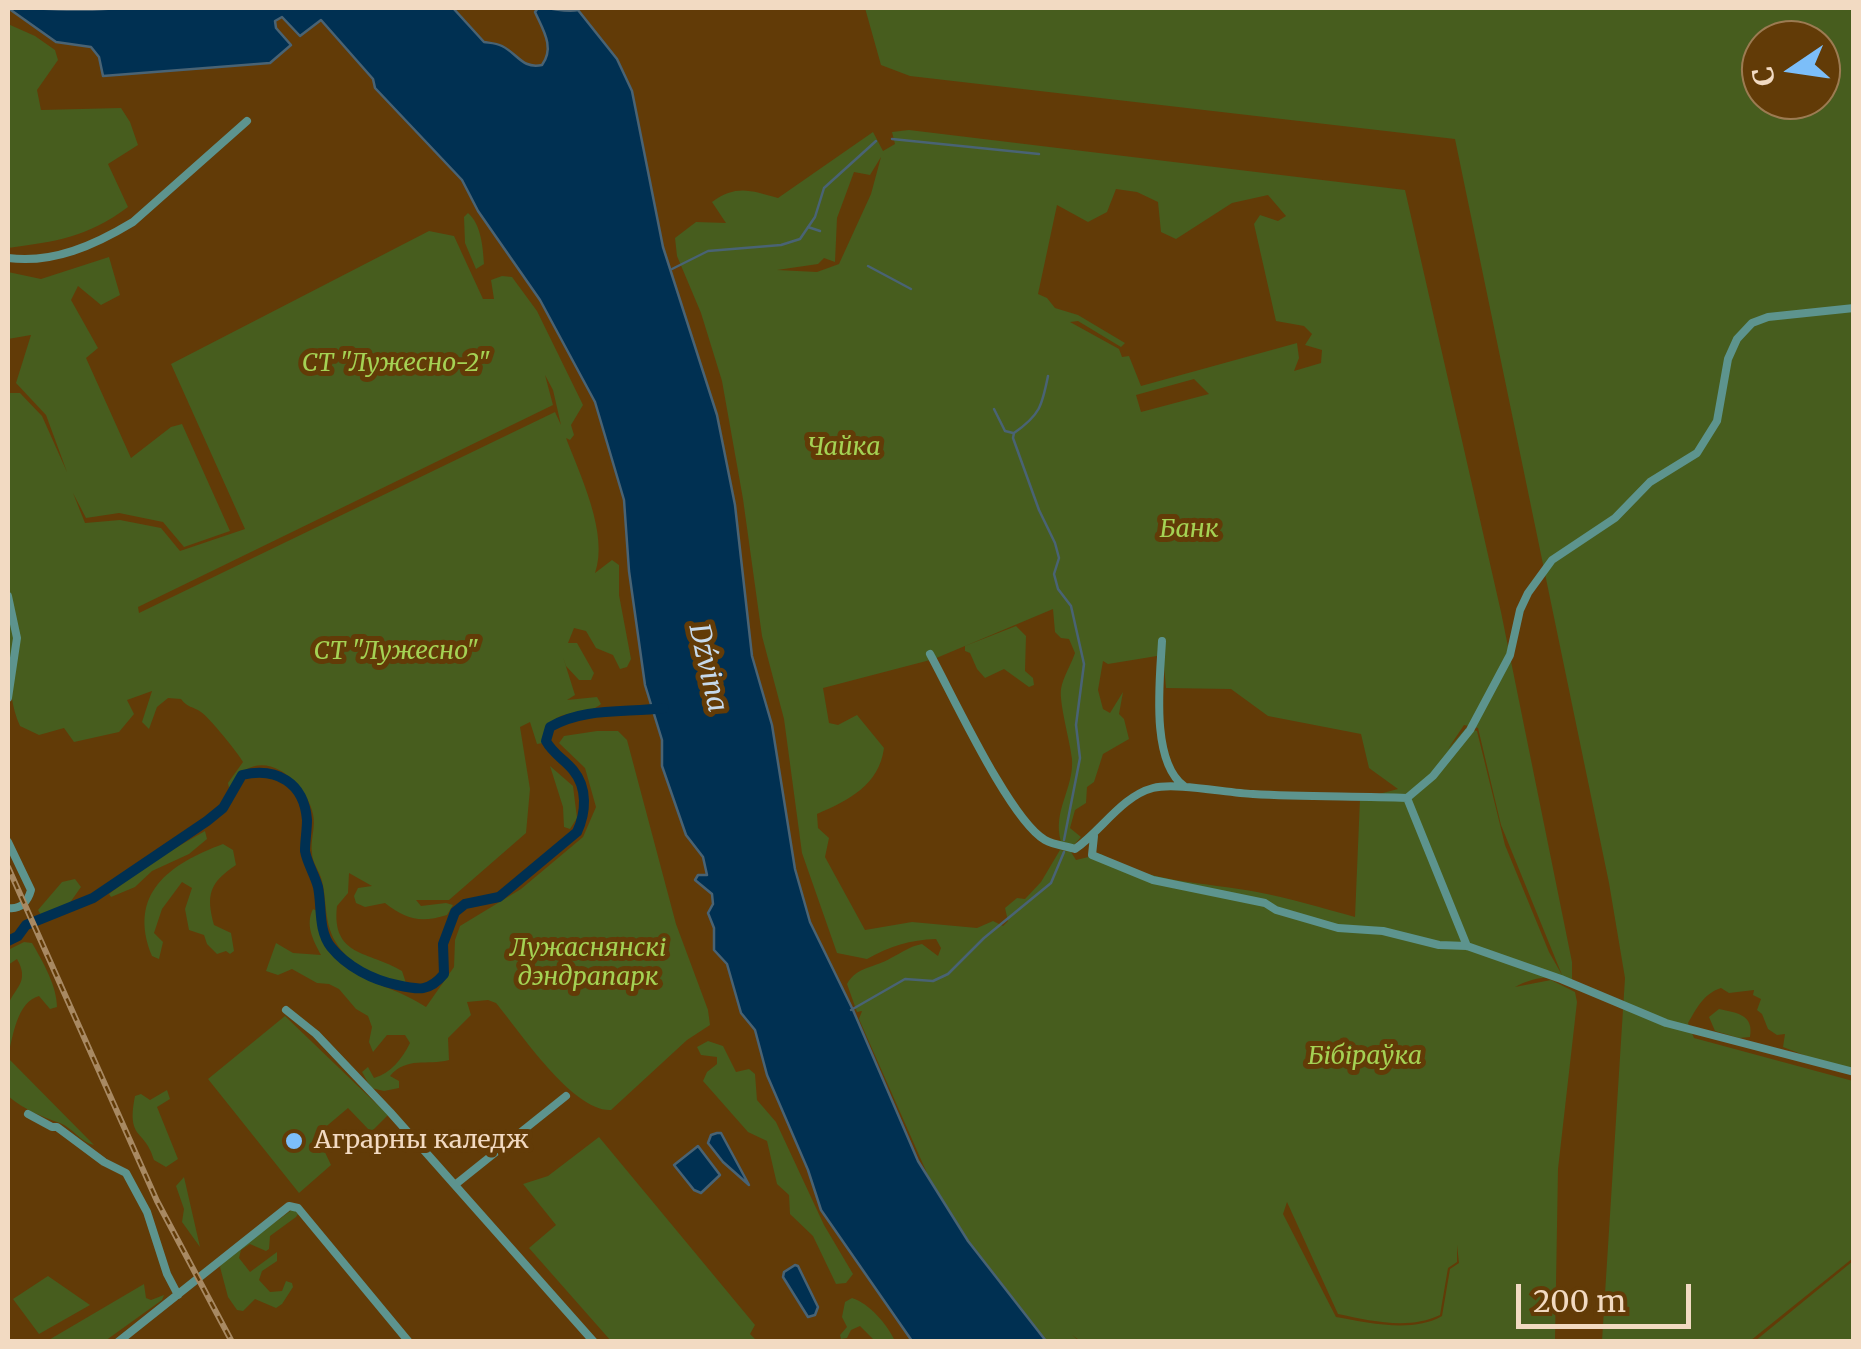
<!DOCTYPE html>
<meta charset="utf-8">
<style>
body{margin:0}
#map{position:relative;width:1861px;height:1349px;overflow:hidden;background:#623b07;font-family:Merriweather,serif}
canvas{display:block}
.frame{position:absolute;inset:0;border:10px solid #f2dac2;pointer-events:none}
.north{position:absolute;left:1741px;top:20px;width:100px;height:100px;box-sizing:border-box;background:#623b07;border:2px solid #9c7b52;border-radius:50%;rotate:257deg;font-size:28px;font-weight:700;line-height:40px;text-align:center;color:#f2dac2}
.north::after{content:'';display:block;margin:auto;width:35px;height:45px;background:#7cbef9;clip-path:polygon(50% 0,100% 100%,50% 72%,0 100%)}
.scale{position:absolute;left:1516px;top:1284px;width:175px;height:45px;box-sizing:border-box;border:5px solid #f2dac2;border-top:0;padding-left:12px;font-size:30px;line-height:35px;white-space:nowrap;color:#f2dac2;-webkit-text-stroke:8px #623b07;paint-order:stroke}
</style>
<div id="map">
<canvas width="1861" height="1349"></canvas>
<div class="frame"></div>
<div class="north">С</div>
<div class="scale">200 m</div>
</div>
<script>
const ctx = document.querySelector('canvas').getContext('2d');
ctx.lineJoin = 'round';
function fillPath(path, color) { ctx.fillStyle = color; ctx.fill(path, 'evenodd'); }
function trace(path, color, width, dash) { ctx.strokeStyle = color; ctx.lineWidth = width; ctx.lineCap = dash ? 'butt' : 'round'; ctx.setLineDash(dash || []); ctx.stroke(path); }
function write(font, color, halo, rows, align = 'center') {
  ctx.font = font + ' Merriweather,serif'; ctx.lineWidth = 10; ctx.setLineDash([]); ctx.textBaseline = 'middle'; ctx.strokeStyle = halo; ctx.fillStyle = color; for (const [text, x, y, turn = 0] of rows) {
    ctx.save(); ctx.translate(x, y); ctx.rotate((+turn || 0) * Math.PI / 180); ctx.textAlign = isNaN(turn) ? turn : align; if (halo) ctx.strokeText(text, 0, 0); ctx.fillText(text, 0, 0); ctx.restore();
  }
}
fillPath(new Path2D(`
 M865,8H1853V1074L1783,1047L1785,1034L1777,1035L1768,1029L1762,1014L1757,1010L1761,999L1753,995L1754,990L1729,993L1721,988C1703,994 1697,1008 1688,1023L1694,1038L1853,1081V1258L1750,1341H1602L1625,978L1609,883L1455,139L910,76L881,65ZM1761,40H1821V100H1761Z
 M8,24L35,36L55,50L58,60L37,90L41,110L121,108L130,122L138,145L108,164L128,207C86,238 57,241 8,248Z
 M909,130L1405,190L1501,612L1572,962V982C1555,973 1531,978 1515,987L1551,980L1575,992L1577,1002L1558,1169L1555,1341L1082,1342L1072,1335L1079,1341H1046L968,1241L930,1180L859,1019L862,1011L857,1012L847,984C857,966 875,968 891,958C903,952 908,947 922,944L938,956L941,948L936,939C910,940 890,946 867,959L837,953L802,853L784,719L762,636L743,499L722,381L701,313L677,256L675,238L696,222L726,223L712,202C737,184 751,191 778,198L873,132L883,151L895,144L892,132ZM881,157L871,194L839,264L817,272L777,270L818,264L824,258L835,262L837,218L854,172L870,175ZM1116,189L1137,192L1158,202L1161,232L1176,239L1232,203L1268,195L1286,216L1278,221L1260,215L1254,224L1276,321L1304,326L1312,334L1305,345L1322,350L1321,363L1294,371L1299,358L1297,343L1141,386L1129,356L1122,357L1119,349L1070,322L1078,321L1121,347L1125,343L1078,315L1055,308L1047,298L1038,294L1057,205L1088,222L1107,212ZM1194,379L1209,394L1141,412L1136,395ZM1053,609L1055,632L1061,638L1069,639L1075,653C1071,665 1063,677 1061,689C1059,703 1070,741 1072,759C1074,789 1052,811 1061,842L1072,847L1081,837L1070,828L1075,810L1086,803L1087,787L1094,782L1103,754L1129,739L1124,719L1119,714L1123,692L1110,713L1103,709L1098,690L1103,661L1108,664L1163,655L1166,688L1231,689L1268,716L1361,734L1369,768L1398,789L1360,799L1355,917C1322,908 1290,898 1257,892C1205,882 1147,883 1101,854L1076,860L1071,852L1060,850L1041,882L1025,899L1017,898L1005,908L1008,921L1003,926L993,921L977,928L912,922L865,930L825,857L829,838L818,828L817,814C849,800 879,785 884,748L857,715L838,725L829,723L823,688L934,659ZM1464,725L1478,728L1501,825L1562,975L1549,952L1505,845L1477,731L1466,728L1448,749ZM1287,1202L1338,1314C1371,1321 1409,1330 1440,1315L1448,1268L1457,1262V1245L1459,1263L1450,1269L1442,1316C1413,1333 1369,1323 1336,1317L1283,1214Z
 M468,213C481,224 483,247 484,264L476,269L465,243L464,217Z
 M429,231L454,236L483,299H494L491,280L502,276L512,277L537,311L583,405L571,425L574,435L570,440L566,438C580,475 609,534 595,573L612,560L619,565V595L631,659L627,667L620,669L613,655L596,648L586,631L574,628L568,643H577L594,673L591,680H579L566,666L563,657L575,695L567,700L597,697L601,704C577,723 555,699 543,743L537,744L530,722L520,727L530,789L526,833L449,900H416L421,906L446,903L453,905L447,915C421,923 407,920 385,903L365,907L356,903L354,896L358,888L372,886L349,873L348,893L337,906C331,957 369,951 402,971L406,983C379,978 349,966 335,941C324,922 327,901 322,881C320,872 312,862 312,853C310,840 316,827 313,814C308,788 274,752 245,770C239,774 234,783 229,788L228,783L243,762C239,754 208,716 201,712C192,706 188,708 181,699L168,698L157,707L149,729L142,722L152,691L127,700L134,714L119,732L74,742L64,728L39,735L20,726C3,687 14,650 8,609V393H20L42,416L67,472L46,415L16,383L31,335L8,339V272L41,279L109,257L120,295L101,305L78,286L71,300L98,348L86,358L131,458L171,427L182,424L230,531L184,547L163,522L119,513L86,518L73,493L85,523L120,520L161,528L180,551L245,529L171,364ZM545,375L553,390L561,425L555,412L139,613L138,607L553,405Z
 M1016,626L1026,636L1025,671L1033,678L1034,685L1029,687L1004,669L985,678L977,669L970,653L965,651V646Z
 M597,731H618L627,740L676,924L708,1010L710,1025L687,1040L611,1110C573,1112 520,1032 496,1003L488,1000L467,1002L471,1015L448,1038L449,1060C427,1066 407,1056 390,1076L399,1081V1088L384,1091L371,1088L362,1072L368,1067L374,1078C391,1073 402,1059 410,1043L405,1035H387L373,1052L369,1042L372,1027L368,1016L356,1009L339,989L329,984L317,983L292,969L278,975L266,971L276,943L293,953L321,955C313,940 305,925 313,909L317,911C333,986 375,974 426,1007L454,967L455,940L460,926L521,889L583,837L596,807L585,768L559,743L564,736Z
 M550,766L573,786L577,818L570,829L564,827L563,807Z
 M205,831L207,839L189,854L152,871L135,887L111,897L109,894L151,862Z
 M223,844L233,850L236,865C209,883 206,895 214,925L231,933L234,951L230,954L226,951L217,954L207,944L204,935L189,930L185,909L192,888L182,882L162,909L154,933L163,942L159,959L152,956C127,894 169,864 223,844Z
 M75,879L81,887L69,904L41,915L38,910L62,882Z
 M24,942L32,943C43,962 57,986 57,1007L50,1009L39,996C17,1002 13,1036 8,1056C7,1042 3,1019 8,1005C15,987 30,982 17,959L8,965V950Z
 M1719,1009C1738,1013 1754,1015 1750,1037L1739,1038L1715,1031L1709,1017Z
 M285,1016L388,1115L371,1132L348,1108L322,1130V1146L331,1165L299,1193L208,1079Z
 M708,1041L723,1046L736,1072L749,1069L755,1074L757,1100L776,1122L824,1225L853,1274L846,1283L836,1284L813,1236L790,1214L789,1195L777,1184L767,1141L748,1132L703,1081L707,1072L717,1064V1057L701,1055L697,1047Z
 M8,1058L94,1145C80,1142 73,1128 60,1123C40,1116 25,1110 8,1096Z
 M167,1090L170,1099L157,1107L178,1159L166,1167L154,1160C145,1128 126,1141 135,1096L141,1094L150,1100Z
 M599,1137L755,1325L750,1334L757,1341H611L529,1248L556,1225L523,1184L548,1176Z
 M184,1177L200,1247L182,1222L184,1209L176,1186Z
 M293,1209L298,1214L296,1217L270,1236L269,1249L266,1251L250,1244L241,1250L239,1258L250,1272L277,1252V1261L262,1271L259,1280L270,1292L282,1291L286,1281L292,1283L293,1287L282,1304L276,1308L255,1299L243,1311L237,1310L228,1297L220,1267L224,1260Z
 M1853,1261V1340L1755,1341Z
 M48,1276L90,1305L39,1334L13,1299Z
 M144,1284L146,1298L151,1300L164,1295L162,1300L105,1341H47Z
 M852,1298C870,1304 887,1324 895,1341H875L860,1326L851,1330L847,1338L841,1339L840,1335L847,1327L842,1317L845,1302Z`), '#475d1e');
const water = new Path2D(`
 M8,8C40,7 85,13 114,8H453L484,42C490,43 496,43 502,46C518,54 522,69 542,65C555,47 543,30 535,12L538,8C552,7 565,13 578,10L617,59L632,91L663,247L717,415L735,505L752,656L772,725L795,869L810,922L853,1010L918,1161L968,1241L1046,1341H912L821,1210L808,1170L767,1075L755,1030L741,1013L727,964L714,950V928L708,913L713,904L712,894L695,880L698,875H707L703,857L686,835L662,766V740L645,685L629,571L624,500L595,402L540,300L478,211L462,180L375,88L373,79L321,20L300,36L282,17L275,21L276,28L291,45L270,63L103,76L99,57L91,47L56,42Z
 M717,1133H721L749,1185L723,1162L708,1143L711,1135Z
 M698,1146L720,1175L701,1193L694,1190L674,1165Z
 M795,1265L798,1266L818,1307L815,1315L808,1317L783,1277L784,1272Z`);
fillPath(water, '#003052');
trace(water, '#496374', 2.5);
trace(new Path2D(`
 M892,139L1039,154
 M808,227L820,231
 M868,266L911,289
 M672,269L708,251L781,245L800,239L815,217L824,188L876,141
 M1048,376C1042,406 1040,415 1014,433L1013,438L1039,510L1055,543L1059,558L1054,574L1058,589L1071,606L1084,664L1076,725L1080,758L1064,840
 M994,409L1005,431L1013,433
 M851,1010L905,979L933,981L948,974L984,938L1051,883L1064,852`), '#496374', 2.5);
trace(new Path2D(`
 M8,941L18,936L26,925L93,898L207,821L223,808L242,775C276,767 304,782 307,820C307,830 305,841 305,851C307,863 315,875 318,887C322,906 318,931 331,947C347,967 373,980 397,985C419,990 429,992 444,974L443,944L455,912L465,904L499,897L577,832C586,813 588,788 573,770C564,759 553,754 546,741L550,727C584,707 626,713 664,708`), '#003052', 10);
trace(new Path2D(`
 M8,258C53,264 95,245 133,222L247,121
 M8,596L17,638L8,698
 M1162,641C1160,679 1150,761 1184,786
 M930,654C952,694 1010,820 1045,840C1054,845 1066,846 1075,849C1101,831 1122,796 1153,788C1175,782 1227,793 1253,794C1304,797 1355,796 1407,798L1433,776L1470,730L1510,655L1520,610L1528,593L1552,560L1615,518L1650,482L1697,453L1717,421L1728,359L1737,339L1752,323L1768,317L1854,308
 M1407,798L1467,946
 M1094,836L1092,855L1153,880L1265,903L1276,910L1338,928L1383,931L1439,945L1467,946L1561,979L1666,1023L1854,1072
 M8,842L31,890C28,901 21,910 8,908
 M286,1010L316,1034L390,1112L594,1342
 M28,1114L52,1127H57L104,1162L126,1173L147,1212L167,1274L178,1295
 M456,1184L566,1096
 M118,1342L289,1206L298,1208L409,1342`), '#5d948e', 8);
const rail = new Path2D(`
 M8,867L157,1201L232,1342`);
trace(rail, '#a88962', 6);
trace(rail, '#623b07', 2.5, [8]);
for (const [x, y, r, color] of [
 [294,1141,10,"#7cbef9"]
]) { const dot = new Path2D(); dot.arc(x, y, r, 0, 2 * Math.PI); ctx.fillStyle = color; ctx.fill(dot); trace(dot, '#623b07', 4); }
write('italic 25px', '#a4d254', '#623b07', [
 ["СТ \"Лужесно-2\"",396,364],
 ["Чайка",844,448],
 ["Банк",1189,530],
 ["СТ \"Лужесно\"",396,652],
 ["Лужаснянскі",588,949],
 ["дэндрапарк",588,978],
 ["Бібіраўка",1365,1057]
]);
write('25px', '#f2dac2', '#623b07', [
 ["Аграрны каледж",314,1141]
], 'left');
write('italic 28px', '#c6d9eb', '#623b07', [
 ["Dźvina",707,668,77]
]);
</script>
